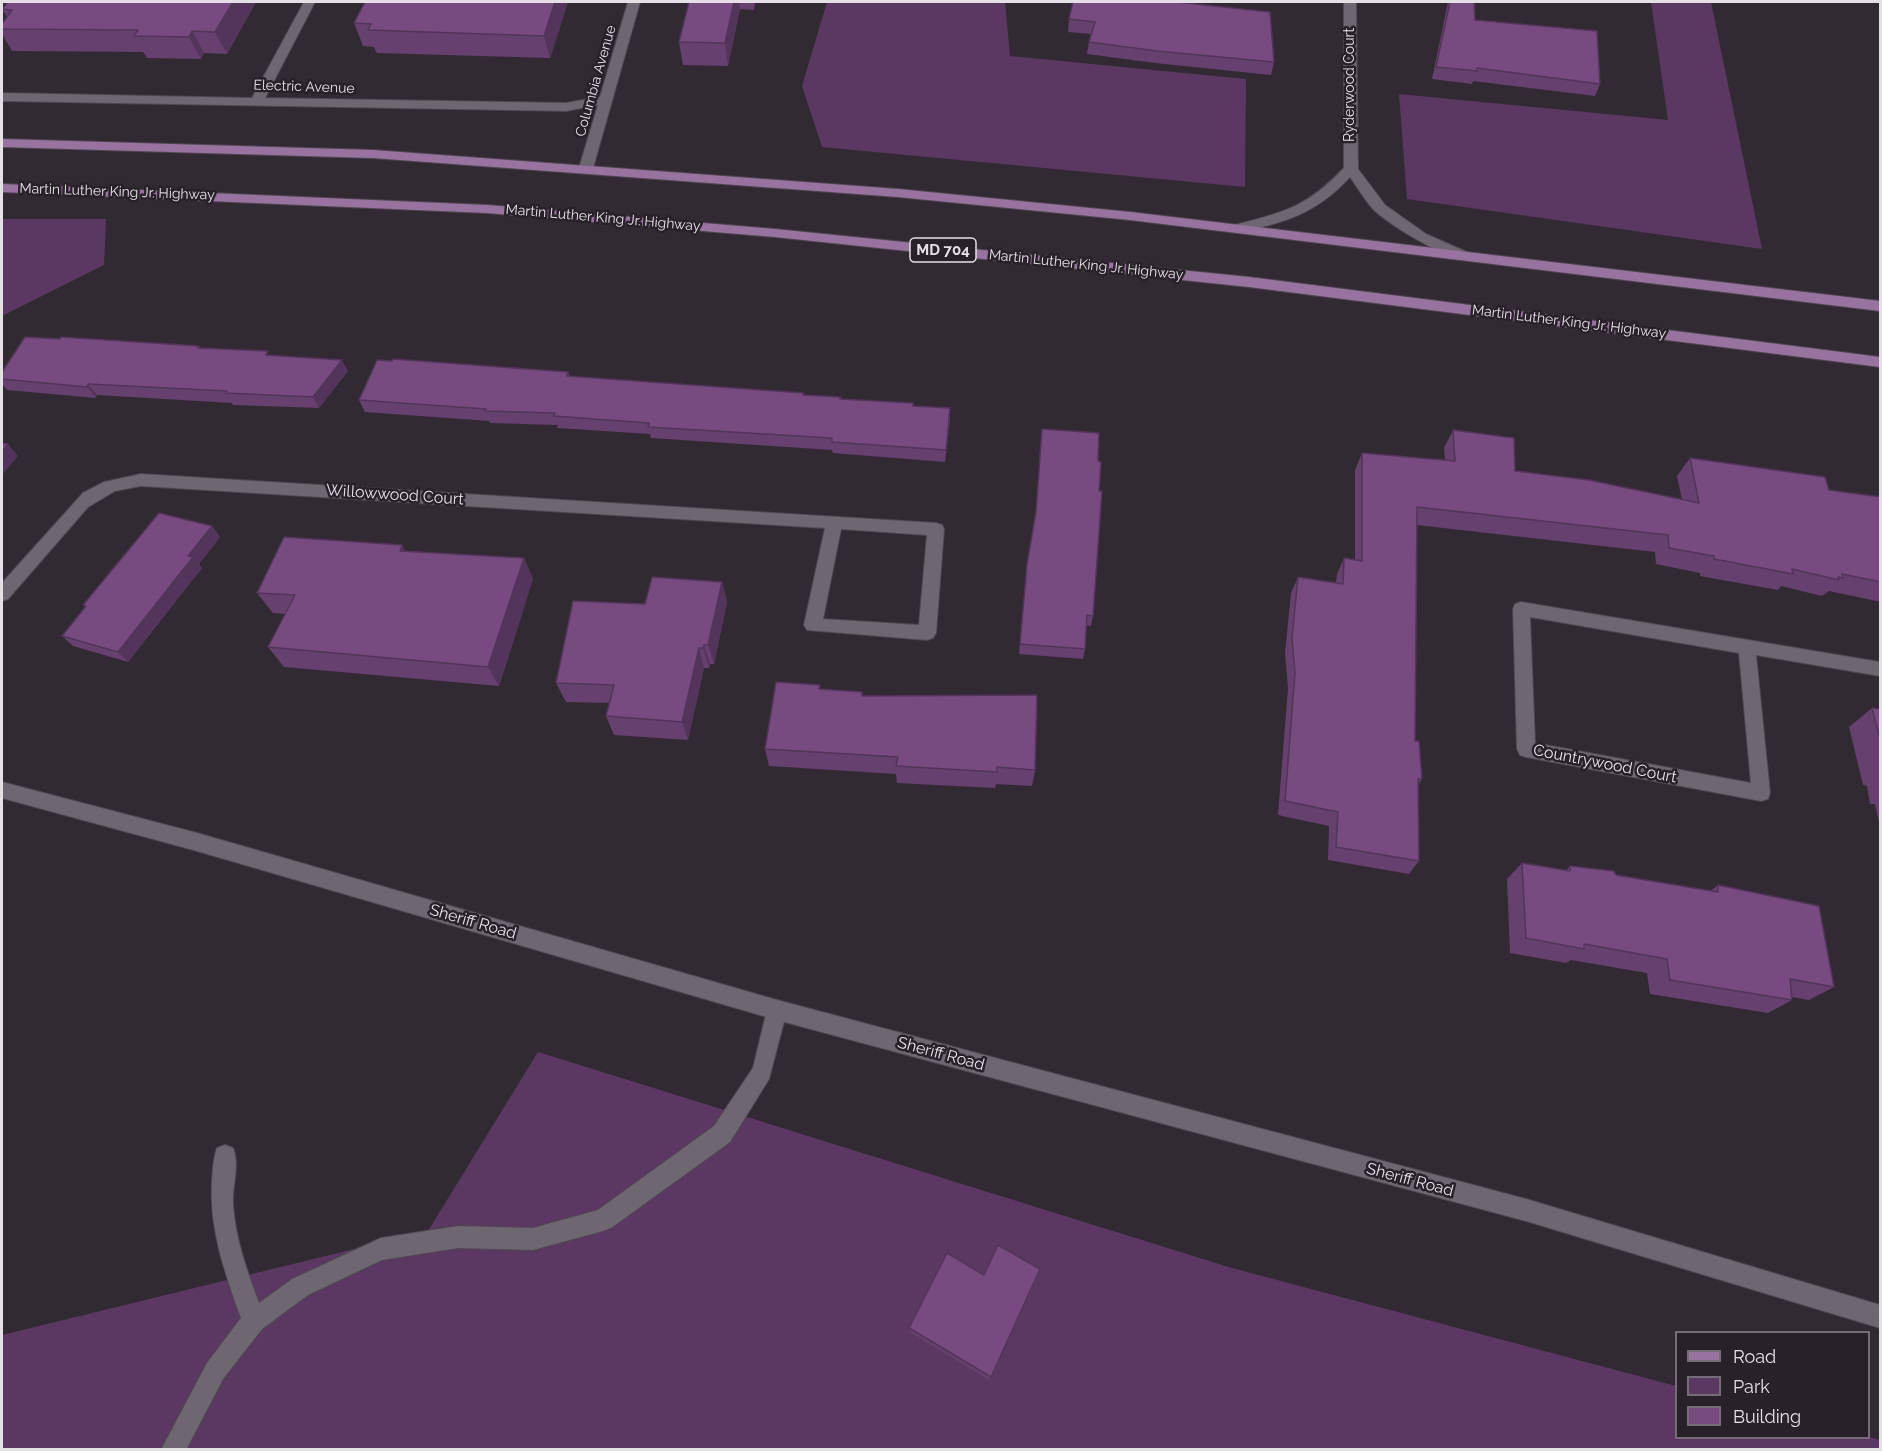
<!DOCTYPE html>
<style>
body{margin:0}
#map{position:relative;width:1882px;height:1451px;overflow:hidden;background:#322a33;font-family:Raleway,sans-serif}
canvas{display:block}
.frame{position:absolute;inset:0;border:3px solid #e5e0e6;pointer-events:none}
.legend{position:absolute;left:1675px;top:1331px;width:195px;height:108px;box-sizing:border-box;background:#282129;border:2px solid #746d75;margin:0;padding:8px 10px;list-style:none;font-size:18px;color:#e5e0e6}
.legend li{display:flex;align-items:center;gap:12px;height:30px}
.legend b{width:30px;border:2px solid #746d75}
</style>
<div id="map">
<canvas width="1882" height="1451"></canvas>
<div class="frame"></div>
<ul class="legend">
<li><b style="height:8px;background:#9873a0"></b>Road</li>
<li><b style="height:16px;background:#5b3862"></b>Park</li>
<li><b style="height:16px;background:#774b80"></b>Building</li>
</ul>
</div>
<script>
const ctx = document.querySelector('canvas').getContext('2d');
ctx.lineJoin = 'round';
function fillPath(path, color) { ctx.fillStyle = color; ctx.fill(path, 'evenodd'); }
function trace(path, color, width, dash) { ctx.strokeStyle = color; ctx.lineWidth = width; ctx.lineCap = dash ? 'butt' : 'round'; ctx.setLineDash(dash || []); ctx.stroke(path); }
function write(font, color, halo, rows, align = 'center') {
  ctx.font = font + ' Raleway,sans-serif'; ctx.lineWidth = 5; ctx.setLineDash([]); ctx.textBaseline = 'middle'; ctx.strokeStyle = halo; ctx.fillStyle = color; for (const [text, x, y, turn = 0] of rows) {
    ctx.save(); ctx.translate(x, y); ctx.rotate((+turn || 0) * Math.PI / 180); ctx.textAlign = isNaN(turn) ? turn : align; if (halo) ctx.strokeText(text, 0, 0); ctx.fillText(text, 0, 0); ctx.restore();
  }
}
fillPath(new Path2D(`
 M827,2H1005L1010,56L1246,79L1245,187L822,147L802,86Z
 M1651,2H1711L1762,249L1407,199L1399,94L1668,120Z
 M2,219H106L104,265L2,316Z
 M538,1052L1232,1268L1676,1386V1438L1869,1437L1880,1440V1449H2V1335L428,1231Z`), '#5b3862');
const lane = new Path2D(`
 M777,1000L784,1003L787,1010L769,1079L730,1142L611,1228L603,1231L533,1250L458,1248L382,1260L308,1295L262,1329L223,1379L186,1450H161L207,1363L241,1318C225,1273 209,1229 212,1181C213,1170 213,1159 217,1148L225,1145L233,1148C240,1165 232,1186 233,1204C235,1238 247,1271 259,1303L292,1279L381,1238L458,1226L533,1228L598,1210L714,1126L753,1068L767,1010L770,1003Z`);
const street = new Path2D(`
 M304,2H315L265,98L566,103L600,97L628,2H640L593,168L586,172L579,168L598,105L566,111L2,101V93L252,98Z
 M1344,2H1356L1358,169L1385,205L1426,234L1469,253L1471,256L1469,259C1452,264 1389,224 1375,211C1366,202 1358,188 1350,177C1316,214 1284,223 1236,233L1229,229L1231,226C1283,212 1305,209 1344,168Z
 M141,474L936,523L942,525L944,529L936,633L933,638L927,640L807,630L804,625L825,528L141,486L115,491L88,507L8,599L2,601V583L83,493L104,482ZM841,529L927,535L919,625L823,619Z
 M1521,602L1880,662V676L1756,655L1770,793L1768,799L1761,801L1526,757L1520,755L1517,749L1513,609L1515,604ZM1530,617L1739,653L1751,783L1535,743Z`);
const secondary = new Path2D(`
 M2,782L197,833L777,1000L1526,1199L1880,1305V1328L1526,1221L777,1020L197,851L2,798Z`);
const primary = new Path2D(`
 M2,139L373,150L898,189L1130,212L1880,301V311L1130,220L898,197L373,158L2,147Z
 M2,184L487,205L775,229L1249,277L1880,357V367L1249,287L775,237L487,213L2,192Z`);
trace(lane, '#4f4850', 2);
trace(street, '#4f4850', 2);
trace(secondary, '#4f4850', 2);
trace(primary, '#4f4850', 2);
fillPath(lane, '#6e6670');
fillPath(street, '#6e6670');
fillPath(secondary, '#6e6670');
fillPath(primary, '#9873a0');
fillPath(new Path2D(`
 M8,2H256L227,54L204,53L201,59L147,58L143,52L12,51L2,34V24L7,17L2,9Z
 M568,2L550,58L377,53L374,47L363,46L354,23Z
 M689,2H755L754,10L740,9L728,66L683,65L679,42Z
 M1073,2L1274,62L1271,75L1155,63L1087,54L1089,42L1091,34L1068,32L1069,19Z
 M1448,2H1474L1475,20L1600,84L1595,96L1473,81L1472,84L1432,79Z
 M199,346L200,348L271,355L348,371L319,408L233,405L232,403L97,395L96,398L7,390L2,384V379Z
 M568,372L569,376L804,395L913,406L950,420L945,462L833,453L832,450L651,438L650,434L558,428L557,425L490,423L489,421L365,412L359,400Z
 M1453,430L1515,471L1682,500L1677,476L1690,458L1829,490L1881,497V602L1829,591L1822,596L1781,586L1778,590L1700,576V573L1656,564L1655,552L1417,525L1415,741L1422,779L1418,785L1419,861L1409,874L1328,860L1329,826L1278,815L1288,688L1285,653L1291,593L1298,577L1336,583L1337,574L1344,558L1355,560V470L1362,453L1445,460L1444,448Z
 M212,526L220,537L199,564L202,568L128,662L73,646L62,636L85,608L83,605Z
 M406,551L524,558L533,579L499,686L284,667L268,647L285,614L273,613L257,593Z
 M1027,564L1093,616L1091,626L1086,625L1085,649L1083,659L1019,654Z
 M722,582L727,602L714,664H710L709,668H704L688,740L614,735L606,716L609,703L566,702L556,683L645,604Z
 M820,685V689L862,692L863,696L1035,770L1032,786L996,784L995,788L897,783L896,774L769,766L765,749Z
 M1872,708L1881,709V831L1875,804H1870L1867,786L1863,785L1849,727Z
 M1522,863L1566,870L1570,866L1616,875L1710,891L1718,885L1834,987L1809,1000L1792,997V1000L1768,1013L1650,994L1647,973L1571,960L1566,963L1510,953L1507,879Z
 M1040,1269L989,1380L910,1332L909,1328L984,1275Z`), '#66406e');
fillPath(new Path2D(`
 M233,2H256L227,54L215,32Z
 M555,2H568L550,58L544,36Z
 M734,2H739L740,9L728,66L725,43Z
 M192,31L204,53L201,59L189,37Z
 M342,360L348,371L319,408L313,397Z
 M88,384L97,395L96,398L87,387Z
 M950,408V420L945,462L946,450Z
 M8,444L18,456L2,475V451Z
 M212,526L220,537L199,564L202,568L128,662L118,652L188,556Z
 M402,545L414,566L400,551Z
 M524,558L533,579L499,686L488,667Z
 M722,582L727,602L714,664L708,645Z
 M704,645L710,664L709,668L703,648Z
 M699,648L704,668L688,740L682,722Z`), '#53345a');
const building = new Path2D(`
 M8,2H233L215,32L192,31L189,37L134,36L138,30L2,29V24L12,10L2,9Z
 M365,2H555L544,36L368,30L371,24L354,23Z
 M689,2H734L725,43L679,42Z
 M1073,2H1177L1270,12L1274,62L1157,51L1089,42L1095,22L1069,19Z
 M1450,2H1474L1475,20L1597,31L1600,84L1477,68V71L1436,67Z
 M25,337L60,339L61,337L199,346L198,348L268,351L266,355L342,360L313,397L226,393L227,391L88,384L87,387L2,379V372Z
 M393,359L568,372L567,376L804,393L803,395L841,397L840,399L913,403V406L950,408L946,450L832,442V438L648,427L649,423L554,416L555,413L485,411L486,409L359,400L377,360L392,361Z
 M1042,429L1099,433L1098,461L1101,462L1099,491H1102L1093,616L1087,615L1085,649L1020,644L1027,564L1036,512Z
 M1453,430L1514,438L1515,471L1589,480L1699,503L1690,458L1825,477L1829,490L1881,497V582L1842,574L1843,578L1838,577L1839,580L1792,569L1793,574L1714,559V556L1669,548L1668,535L1417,507L1415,741H1419L1422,779H1418L1419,861L1336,847L1338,812L1285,801L1295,673L1292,638L1298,577L1343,584L1344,558L1362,561V453L1455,461Z
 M2,443L8,444L2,451Z
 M159,513L212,526L188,556L193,557L118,652L62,636L86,606L83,605Z
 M284,537L402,545L400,551L524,558L488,667L268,647L295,595L257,593Z
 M652,577L722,582L708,645H704L703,648H699L682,722L606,716L614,685L556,683L573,601L645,604Z
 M776,682L820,685L819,689L862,692V696L1037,695L1035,770L997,767V772L896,766L898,757L765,749Z
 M1872,708L1881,709V742Z
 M1522,863L1570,871V866L1614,871L1616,875L1718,892V885L1819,906L1834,987L1790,979L1792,1000L1670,980L1667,959L1584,944V949L1526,938Z
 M998,1245L1040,1269L991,1377L909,1328L947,1253L984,1275Z`);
fillPath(building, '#774b80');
trace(building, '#53345a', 1.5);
write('14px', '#e5e0e6', '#282129', [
 ["Columbia Avenue",596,81,-74],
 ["Ryderwood Court",1350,85,-90],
 ["Electric Avenue",304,87,2],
 ["Martin Luther King Jr. Highway",117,192,2],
 ["Martin Luther King Jr. Highway",603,218,5],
 ["Martin Luther King Jr. Highway",1086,265,6],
 ["Martin Luther King Jr. Highway",1569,322,7]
]);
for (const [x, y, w] of [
 [943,250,66]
]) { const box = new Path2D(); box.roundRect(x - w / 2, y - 12, w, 24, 4.5); ctx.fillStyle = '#282129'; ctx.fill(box); trace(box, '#e5e0e6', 1.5); }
write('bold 15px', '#e5e0e6', null, [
 ["MD 704",943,250]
]);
write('16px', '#e5e0e6', '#282129', [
 ["Willowwood Court",395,495,4],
 ["Countrywood Court",1605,764,11],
 ["Sheriff Road",473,922,16],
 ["Sheriff Road",941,1054,15],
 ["Sheriff Road",1410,1180,15]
]);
</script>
